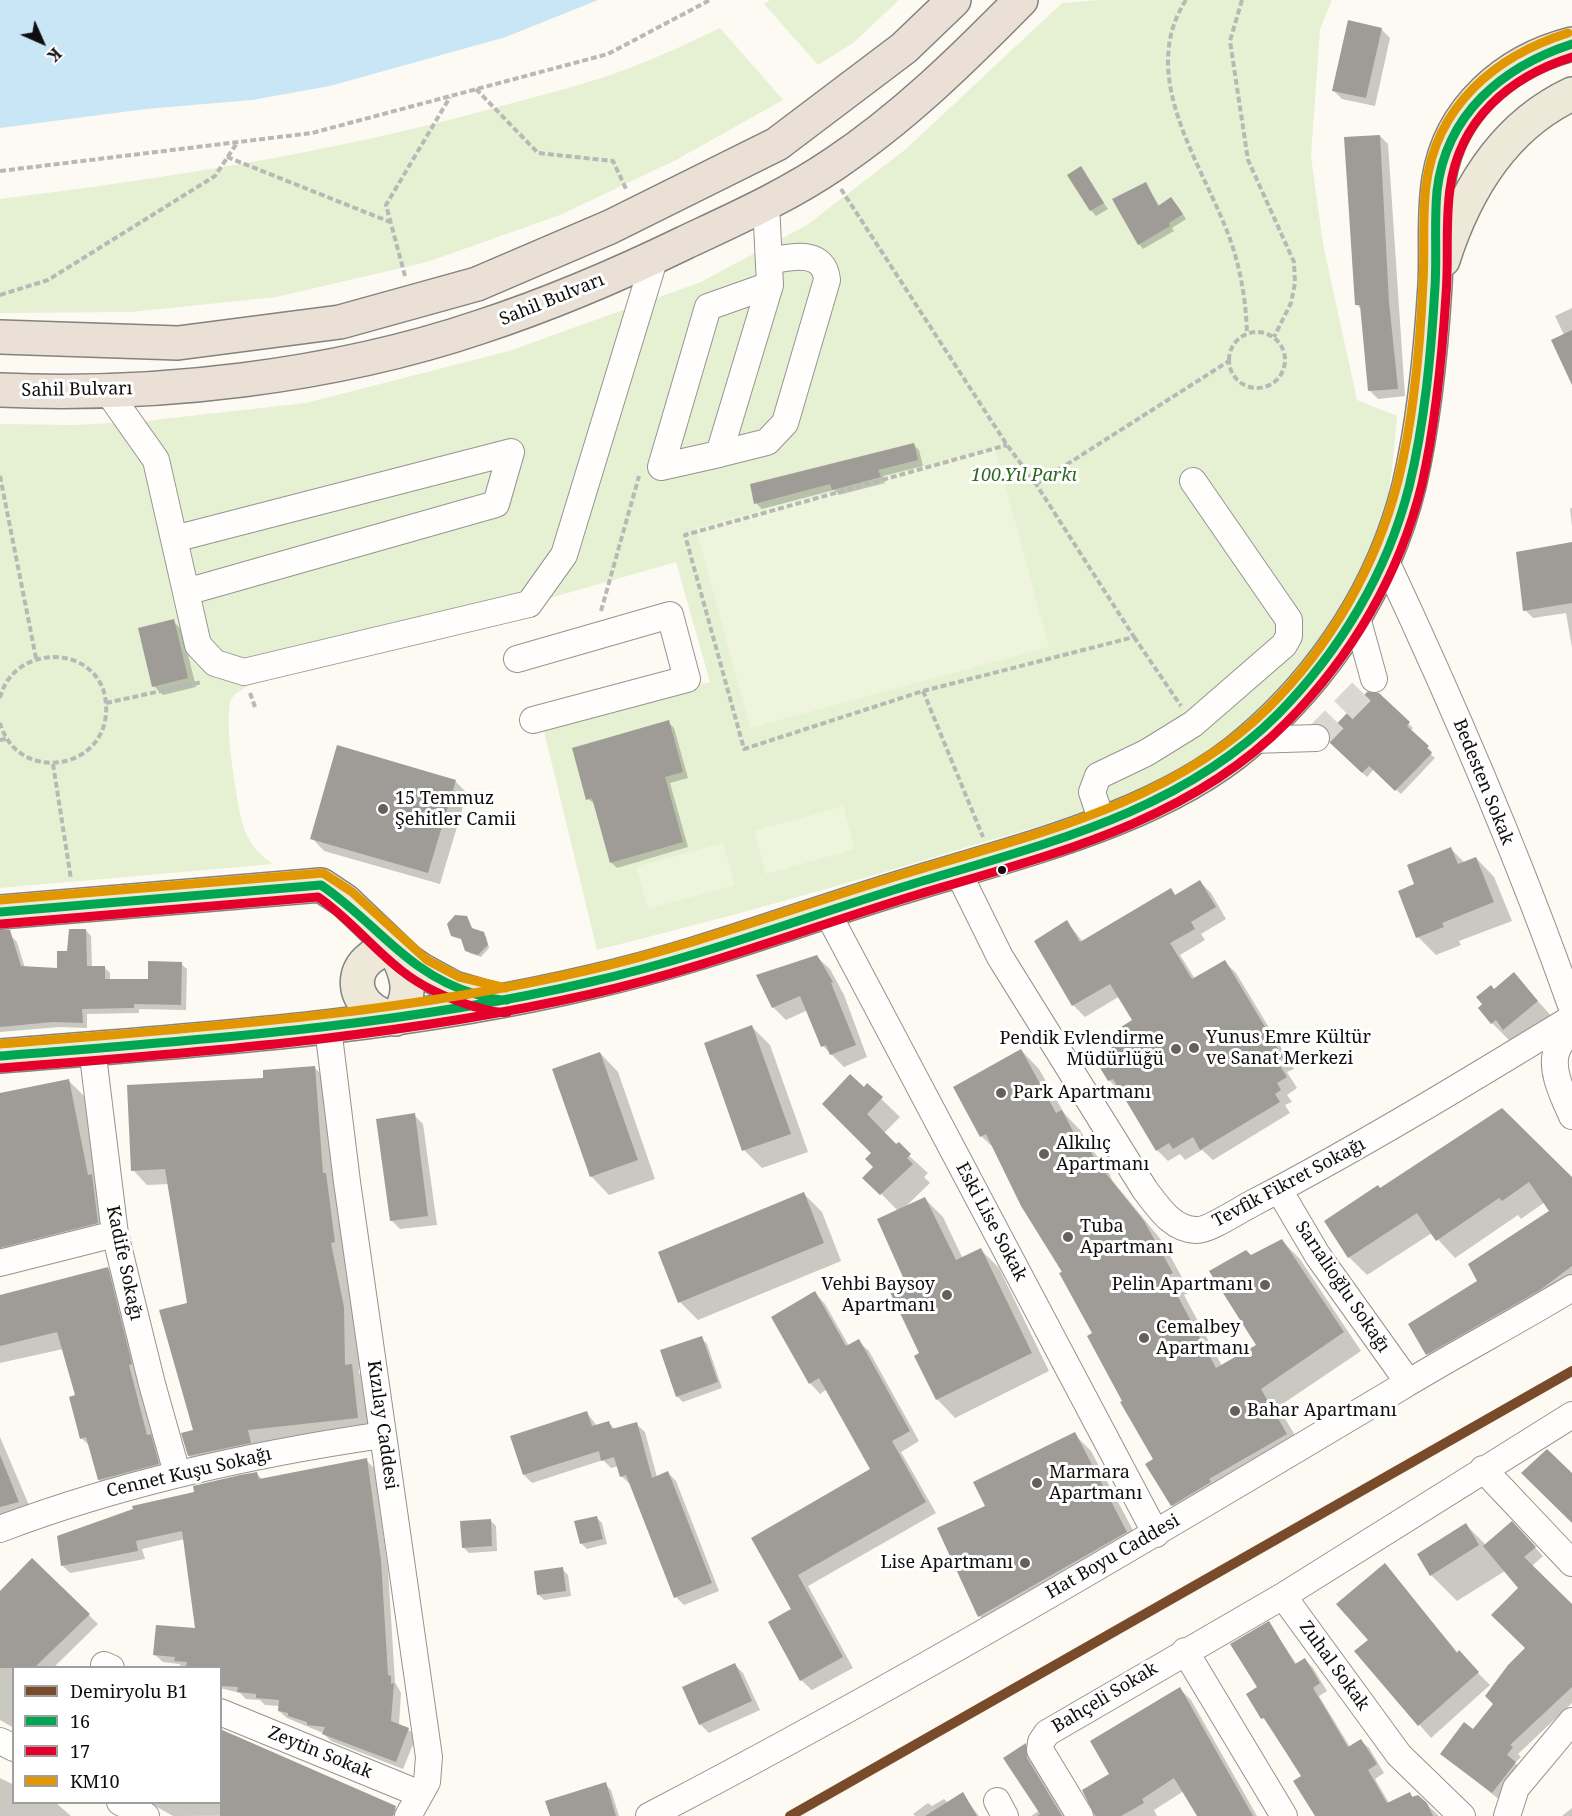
<!DOCTYPE html>
<meta charset="utf-8">
<style>
body{margin:0}
#map{position:relative;width:1572px;height:1816px;overflow:hidden;background:#fcfaf2;font-family:"Noto Serif",serif}
canvas{display:block}
.legend{position:absolute;left:12px;top:1666px;width:210px;height:138px;box-sizing:border-box;background:#fff;border:2px solid #9f9f9f;margin:0;padding:8px 10px;list-style:none;font-size:18px;color:#0e0e0e}
.legend li{display:flex;align-items:center;gap:12px;height:30px}
.legend b{width:30px;border:2px solid #9f9f9f}
.north{position:absolute;left:12px;top:12px;width:60px;height:60px;-webkit-text-stroke:4px #fff;paint-order:stroke;rotate:135deg;font-size:16px;font-weight:700;line-height:24px;text-align:center;color:#0e0e0e}
.north::after{content:'';display:block;margin:auto;width:21px;height:27px;background:#0e0e0e;clip-path:polygon(50% 0,100% 100%,50% 72%,0 100%)}
</style>
<div id="map">
<canvas width="1572" height="1816"></canvas>
<ul class="legend">
<li><b style="height:8px;background:#7a4b2a"></b>Demiryolu B1</li>
<li><b style="height:8px;background:#00a651"></b>16</li>
<li><b style="height:8px;background:#e4002b"></b>17</li>
<li><b style="height:8px;background:#e09701"></b>KM10</li>
</ul>
<div class="north">K</div>
</div>
<script>
const ctx = document.querySelector('canvas').getContext('2d');
ctx.lineJoin = 'round';
function fillPath(path, color) { ctx.fillStyle = color; ctx.fill(path, 'evenodd'); }
function trace(path, color, width, dash) { ctx.strokeStyle = color; ctx.lineWidth = width; ctx.lineCap = dash ? 'butt' : 'round'; ctx.setLineDash(dash || []); ctx.stroke(path); }
function write(font, color, halo, rows, align = 'center') {
  ctx.font = font + ' "Noto Serif",serif'; ctx.lineWidth = 6; ctx.setLineDash([]); ctx.textBaseline = 'middle'; ctx.strokeStyle = halo; ctx.fillStyle = color; for (const [text, x, y, turn = 0] of rows) {
    ctx.save(); ctx.translate(x, y); ctx.rotate((+turn || 0) * Math.PI / 180); ctx.textAlign = isNaN(turn) ? turn : align; if (halo) ctx.strokeText(text, 0, 0); ctx.fillText(text, 0, 0); ctx.restore();
  }
}
fillPath(new Path2D(`
 M770,0H899L853,43L818,65L764,4Z
 M1099,0H1332L1320,29L1311,156L1323,244L1357,400L1397,416C1394,448 1392,479 1385,510C1364,596 1275,711 1201,758C1123,807 1028,828 941,855C827,890 713,921 597,950L543,727L710,682L676,562L291,672C272,678 245,682 232,698C222,712 237,805 243,825C248,842 259,855 273,864L0,888V424L73,425L136,422L306,403L509,351L701,282L807,225L906,149L1062,3Z
 M720,28L783,100L676,160L560,215L427,262L276,297L131,312L0,313V199C167,178 332,153 494,108C546,94 600,81 650,60C674,50 697,39 720,28Z`), '#e5f1d2');
fillPath(new Path2D(`
 M995,447L1049,647L750,728L696,528Z
 M843,806L855,849L766,874L754,831Z
 M723,843L735,885L648,909L636,867Z`), '#eef5dc');
fillPath(new Path2D(`
 M0,0H598L506,37L330,86L252,100L146,109L0,128Z`), '#c9e6f6');
fillPath(new Path2D(`
 M1381,29L1390,38L1375,106L1342,99L1333,90Z
 M1380,136L1388,144L1405,396L1378,399L1370,391L1362,310L1357,305Z
 M1080,168L1108,209L1096,216L1091,210Z
 M1146,184L1160,207L1176,204L1186,219L1172,228L1174,231L1143,249L1139,244Z
 M1572,308V374L1564,335L1555,316Z
 M914,445L919,450L923,466L883,476L885,483L839,495L834,490L762,509L756,503Z
 M1570,508H1572V527Z
 M1572,544V648L1566,613L1533,618L1525,610Z
 M173,621L182,630L196,687L163,695L154,686Z
 M1378,695L1413,728L1410,731L1432,752L1430,754L1435,758L1401,794L1374,769L1367,777L1331,743Z
 M668,722L674,728L688,778L670,783L688,847L617,868L611,862L595,804L588,799Z
 M455,781L467,793L440,884L324,851L312,838Z
 M1451,849L1465,863L1476,858L1494,877L1512,921L1459,941L1461,945L1436,955L1418,937L1416,885Z
 M1200,882L1211,893L1226,919L1201,934L1205,940L1180,955L1195,979L1225,962L1236,973L1294,1069L1287,1072L1297,1088L1287,1095L1292,1102L1285,1105L1290,1113L1213,1160L1202,1150L1185,1160L1180,1154L1168,1161L1157,1150L1121,1092L1109,1080L1096,1059L1126,1041L1134,1020L1120,996L1085,1017L1074,1006L1036,941L1067,922L1083,942L1171,890L1176,896Z
 M466,917L473,930L486,936L489,948L481,957L469,953L463,940L452,935Z
 M86,930L91,936L92,967H104L110,973V981L149,980L181,964L187,969L186,1010L139,1009V1013L87,1014V1028L59,1027L0,1032V937L11,936L17,942L25,968L58,969Z
 M817,957L830,969L844,995L867,1057L844,1067L823,1046L808,1010L786,1020L773,1007Z
 M1514,975L1555,1020L1522,1047L1514,1038L1510,1041L1492,1023L1485,1005L1494,990Z
 M752,1027L770,1045L808,1152L762,1168L744,1150Z
 M1021,1050L1039,1069L1064,1113L1080,1130L1090,1148L1106,1166L1112,1180L1162,1241L1190,1292L1184,1295L1222,1366L1258,1345L1251,1257L1282,1241L1300,1259L1361,1351L1278,1407L1305,1452L1190,1524L1172,1505L1155,1459L1124,1402L1094,1333L1064,1272L995,1149L981,1136Z
 M600,1053L618,1072L655,1179L609,1195L591,1176Z
 M315,1068L329,1082L349,1256L344,1258L358,1322L359,1373L366,1380L371,1432L204,1470L189,1456L195,1431L189,1304L169,1184L147,1185L133,1170L265,1079Z
 M68,1080L84,1096L114,1238L0,1269V1095Z
 M867,1085L900,1117L884,1133L928,1173L924,1177L930,1183L904,1208L925,1199L943,1217L963,1259L981,1250L999,1268L1049,1371L955,1418L937,1399L921,1354L898,1211L865,1177L875,1167L873,1153L824,1104L864,1090Z
 M414,1115L423,1124L437,1225L400,1229L391,1220Z
 M1572,1179V1297L1446,1372L1428,1354L1551,1211L1545,1202L1521,1219L1518,1215L1455,1258L1432,1233L1367,1275L1349,1257L1381,1189Z
 M804,1194L822,1212L841,1261L698,1320L680,1302Z
 M107,1268L122,1283L173,1479L114,1495L99,1480L91,1447L81,1438L77,1396L63,1349L0,1363V1297Z
 M815,1293L825,1304L849,1346L858,1341L869,1351L919,1441L901,1452L936,1513L808,1586L853,1668L812,1690L801,1680L793,1610L753,1538L872,1470L827,1389L820,1394L810,1383Z
 M701,1338L707,1344L722,1388L683,1402L677,1396Z
 M587,1413L597,1426L609,1423L616,1430L636,1424L645,1432L657,1477L668,1473L676,1481L719,1591L684,1605L676,1597L630,1484L621,1476L619,1466L611,1468L603,1460L532,1483L524,1475Z
 M1074,1434L1091,1451L1143,1549L996,1633L980,1616L987,1506Z
 M0,1437L34,1517L0,1531Z
 M366,1460L374,1468L388,1569L395,1682L401,1693L399,1725L408,1729L416,1737L403,1769L331,1741L323,1733L287,1718L279,1711L280,1706L265,1705L260,1700L246,1699L240,1693L220,1688V1668H183L179,1664L163,1662L155,1655L197,1630L185,1539L142,1549L145,1559L70,1573L62,1565L196,1493L257,1474L262,1479Z
 M597,1518L602,1523L607,1544L587,1549L581,1543Z
 M490,1520L496,1526L497,1551L469,1553L463,1547Z
 M1512,1523L1543,1556L1532,1566L1572,1605V1703L1518,1754L1521,1757L1515,1763L1523,1771L1501,1801L1442,1754L1473,1731L1495,1704L1527,1648L1520,1588L1505,1571L1457,1601L1431,1575L1466,1525L1486,1545Z
 M32,1560L98,1624L53,1668H14V1728L0,1720V1594Z
 M1385,1565L1458,1653L1490,1685L1431,1738L1356,1651L1370,1641Z
 M562,1569L568,1575L571,1596L544,1600L538,1594Z
 M1269,1623L1297,1665L1305,1660L1313,1668L1327,1691L1319,1696L1350,1747L1361,1741L1369,1748L1384,1773L1375,1779L1389,1803L1410,1794L1414,1798L1418,1796L1439,1816H1317L1303,1777L1248,1695L1259,1688Z
 M734,1664L743,1673L760,1710L709,1733L700,1724Z
 M1180,1689L1191,1700L1257,1816H1198L1184,1791L1154,1810L1157,1816H1096L1111,1774Z
 M1026,1745L1037,1756L1066,1816H1031L1040,1810L1005,1758Z
 M0,1778L14,1785V1802H55L71,1816H0Z
 M605,1784L611,1790L619,1816H551Z
 M962,1794L979,1816H915L913,1814L928,1803L932,1806L944,1799L948,1803Z
 M148,1802L393,1806L402,1815L173,1816Z
 M1572,1808V1816H1562Z`), '#0003');
fillPath(new Path2D(`
 M1348,20L1382,28L1366,98L1332,91Z
 M1380,135L1389,302L1398,389L1368,391L1360,305H1355L1344,137Z
 M1081,166L1104,203L1090,211L1067,175Z
 M1146,182L1158,206L1171,197L1183,214L1169,223L1170,226L1138,245L1112,199Z
 M1572,330V385L1551,340Z
 M914,443L918,460L878,470L881,477L832,490L830,484L754,504L750,484Z
 M1572,542V603L1523,611L1516,552Z
 M174,619L188,678L152,687L138,628Z
 M1367,692L1379,693L1410,722L1407,726L1429,746L1427,748L1432,753L1395,791L1369,766L1362,773L1330,743L1329,732Z
 M669,720L683,772L665,777L683,842L610,863L592,798L586,800L572,748Z
 M337,745L456,780L428,873L310,839Z
 M1451,847L1458,864L1476,857L1494,902L1442,923L1444,927L1416,938L1398,891L1414,884L1407,865Z
 M1200,880L1216,907L1191,922L1195,929L1170,943L1192,979L1225,960L1283,1057L1277,1061L1287,1077L1277,1083L1281,1090L1275,1094L1280,1102L1200,1150L1193,1137L1173,1149L1169,1143L1156,1151L1113,1079L1108,1081L1094,1058L1124,1040L1118,1029L1132,1020L1110,984L1072,1006L1034,941L1067,920L1080,942L1171,888L1175,895Z
 M455,915L467,916L472,928L484,932L488,945L478,955L465,951L461,939L451,936L447,924Z
 M69,929H86L87,966H105V979H148V961L182,962L181,1005L134,1004V1008L82,1009L83,1023L53,1022L0,1027V930H10L21,966L57,968V951H67Z
 M817,955L833,982L831,983L856,1045L830,1055L826,1045L821,1047L800,996L772,1008L756,975Z
 M1514,972L1538,1001L1503,1030L1496,1020L1491,1024L1478,1008L1482,1004L1476,997L1491,985L1494,989Z
 M752,1025L791,1134L742,1151L704,1043Z
 M1021,1049L1056,1113L1062,1110L1076,1137L1079,1135L1085,1147L1088,1146L1095,1160L1144,1221L1173,1273L1167,1276L1216,1368L1256,1345L1209,1271L1246,1250L1251,1255L1282,1239L1344,1332L1261,1389L1287,1434L1209,1479L1211,1482L1171,1506L1145,1464L1153,1459L1120,1402L1122,1401L1087,1336L1092,1333L1059,1273L1062,1272L1021,1206L986,1134L980,1137L953,1087Z
 M600,1052L638,1160L590,1177L552,1069Z
 M315,1066L323,1173H326L335,1242L331,1243L344,1307L345,1365L352,1364L358,1418L248,1430L251,1443L188,1456L181,1433L193,1430L159,1310L187,1303L165,1169L131,1171L127,1085L263,1078V1070Z
 M850,1074L864,1087L867,1083L883,1097L867,1114L896,1144L899,1142L911,1154L907,1158L913,1164L880,1195L862,1178L873,1167L865,1159L871,1153L822,1104Z
 M69,1079L88,1175L92,1174L98,1223L0,1248V1093Z
 M1502,1108L1572,1177V1266L1540,1290L1426,1355L1408,1324L1477,1281L1468,1264L1549,1211L1529,1182L1502,1201L1499,1198L1436,1241L1417,1213L1348,1258L1324,1221L1378,1185L1380,1188Z
 M415,1113L428,1216L390,1221L376,1119Z
 M804,1192L824,1243L678,1303L658,1252Z
 M925,1197L956,1260L981,1248L1032,1353L936,1400L914,1356L919,1353L890,1292L906,1284L877,1219Z
 M108,1267L132,1364L129,1365L147,1435L151,1434L159,1464L98,1480L86,1437L80,1439L69,1397L75,1395L57,1332L0,1346V1295Z
 M815,1291L846,1346L859,1339L910,1431L892,1441L926,1502L798,1575L843,1657L800,1681L768,1622L791,1609L751,1538L870,1469L819,1378L809,1384L771,1317Z
 M702,1336L718,1382L676,1397L660,1350Z
 M587,1411L592,1426L609,1421L612,1429L637,1422L652,1478L668,1471L712,1583L674,1598L626,1475L620,1477L614,1457L601,1461L599,1451L523,1475L510,1436Z
 M1075,1432L1127,1532L978,1617L937,1528L985,1506L973,1482Z
 M1547,1449L1572,1473V1523L1521,1473Z
 M0,1455L19,1502L0,1507Z
 M367,1458L381,1560L388,1675L391,1676V1684L394,1683L391,1721L409,1728L396,1762L322,1734L325,1727L307,1725V1722L288,1716V1713L278,1711L279,1700L256,1698V1694L237,1692L238,1687L222,1686L220,1668H196L186,1666L187,1662L174,1661L175,1657L153,1655L156,1625L195,1628L182,1531L136,1541L138,1551L61,1566L57,1536L133,1509L132,1506L194,1492L193,1486L240,1475L257,1472L259,1479Z
 M597,1516L603,1539L580,1544L574,1521Z
 M491,1519L492,1546L462,1548L460,1521Z
 M1512,1521L1536,1547L1524,1557L1572,1604V1687L1510,1745L1513,1747L1507,1755L1516,1762L1492,1793L1440,1754L1464,1722L1473,1729L1493,1704L1485,1696L1508,1665L1525,1648L1491,1615L1518,1588L1483,1546Z
 M1466,1523L1479,1545L1430,1576L1417,1554Z
 M32,1558L90,1614L34,1668H0V1591Z
 M1385,1563L1457,1653L1459,1650L1479,1672L1418,1726L1354,1651L1368,1640L1336,1604Z
 M563,1567L566,1591L537,1595L534,1571Z
 M1269,1621L1295,1664L1305,1658L1320,1683L1313,1688L1348,1747L1361,1739L1377,1764L1368,1770L1387,1803L1410,1792L1412,1797L1418,1795L1427,1803L1433,1816H1315L1293,1781L1301,1776L1264,1718L1261,1719L1246,1694L1257,1687L1230,1644Z
 M735,1663L752,1701L699,1725L682,1687Z
 M1180,1687L1253,1816H1197L1174,1778L1142,1799L1144,1803L1121,1816H1095L1082,1790L1109,1774L1090,1741Z
 M220,1729L396,1806L393,1816H220Z
 M1026,1743L1027,1758L1062,1816H1037L1040,1814L1003,1758Z
 M606,1782L616,1816H550L545,1801Z
 M963,1792L977,1816H925Z`), '#9f9c98');
trace(new Path2D(`
 M1316,738L1374,679`), '#d8d7d0', 26, [26, 13]);
const minor = new Path2D(`
 M766,204L770,285L719,454L661,467L708,307L770,285
 M108,392L156,460L198,645L215,663L244,672L529,604L564,555L655,257
 M719,454L767,442L785,423L827,280C824,248 790,257 769,261
 M174,539L511,452L496,504L186,592
 M1385,559C1454,706 1518,855 1572,1008
 M1356,614L1374,679
 M517,659L670,615L687,679L533,720
 M1252,740L1316,738
 M1102,822L1092,792L1098,776L1146,753L1193,724L1284,645L1289,636V620L1193,481
 M957,870L1000,957L1145,1190C1159,1208 1172,1229 1196,1230C1208,1231 1241,1209 1253,1203C1362,1146 1467,1082 1572,1018
 M826,910L1156,1534
 M328,1028L347,1182L429,1757L427,1782L408,1816
 M1572,1028C1567,1034 1561,1041 1558,1048C1548,1067 1564,1098 1572,1116
 M92,1048L115,1234L152,1384L177,1473
 M1279,1190L1318,1256L1408,1382
 M0,1263L115,1234
 M1483,1469L1572,1563
 M0,1529C124,1482 252,1454 383,1435
 M1283,1596L1572,1415
 M1185,1651L1284,1816
 M104,1665L111,1668
 M220,1712L420,1794
 M0,1741L14,1748
 M997,1801L1005,1816
 M120,1802L146,1816
 M649,1816C905,1683 1153,1535 1401,1387C1457,1353 1516,1322 1572,1288
 M1080,1816L1040,1750L1041,1742L1047,1733L1283,1596L1399,1755L1462,1816
 M1507,1816L1516,1788L1572,1721`);
const major = new Path2D(`
 M1443,260C1465,191 1504,126 1572,94
 M0,912L321,885L345,901L408,961L421,970L454,988L492,999
 M394,948C407,974 415,994 395,1019C344,1008 346,956 394,948Z
 M0,1056C198,1040 397,1028 591,982C701,957 808,915 916,883C1024,850 1161,817 1247,743C1326,676 1384,586 1409,486C1424,422 1431,351 1435,285C1437,250 1433,215 1439,179C1450,109 1506,61 1572,44`);
const highway = new Path2D(`
 M0,337L178,343L340,322L477,284L610,227L777,144L904,48L954,0
 M0,390C156,397 332,377 480,327C550,304 618,275 684,243C735,219 787,196 834,164C904,117 963,59 1021,0`);
trace(minor, '#959491', 28);
trace(major, '#82827e', 36);
trace(highway, '#82827e', 36);
trace(new Path2D(`
 M1186,0C1134,80 1209,172 1233,248C1242,277 1246,304 1247,333
 M1242,0L1230,41L1248,160L1294,262L1295,283L1291,303L1274,337
 M476,89L538,153L613,161L627,191
 M227,157L390,222
 M0,171L312,133L608,54L710,0
 M841,189L1007,445L1036,484L1134,637L923,691L744,749L685,535L1007,445
 M405,276L386,205L450,97
 M0,295L48,280L215,176L237,143
 M1229 360a28 28 0 1 1 56 0a28 28 0 1 1-56 0Z
 M0,476L36,658
 M1036,484L1229,361
 M601,611L639,476
 M1134,637L1181,706
 M923,691L983,837
 M250,693L255,707
 M0,698C14,641 102,644 106,704C111,770 18,786 0,723
 M106,703L202,682
 M0,740L6,739
 M53,764L71,879`), '#b8b8b6', 4, [6, 3]);
trace(minor, '#fffefd', 26);
trace(major, '#ede8d8', 33);
trace(highway, '#eae0d5', 33);
trace(new Path2D(`
 M0,912L321,885C377,923 407,974 475,994C486,997 496,1001 507,1000
 M0,1056C198,1040 396,1027 590,982C701,957 807,916 916,883C1044,844 1181,812 1278,714C1340,651 1387,573 1409,487C1425,422 1431,353 1435,287C1437,255 1434,223 1437,191C1446,114 1502,67 1572,44`), '#00a651', 9);
trace(new Path2D(`
 M1,924L318,897C349,918 372,948 402,971C422,987 447,998 472,1006C485,1009 495,1014 508,1012
 M1,1068C199,1052 397,1038 591,994C702,969 808,928 916,895C1047,856 1188,823 1287,722C1352,656 1400,574 1422,484C1436,422 1442,358 1446,295C1449,259 1445,224 1450,189C1459,120 1509,77 1572,57`), '#e4002b', 9);
trace(new Path2D(`
 M0,900L323,873L352,892L427,960L459,977L506,988
 M0,1044C197,1028 396,1015 589,970C696,945 799,906 904,874C1031,835 1169,805 1267,709C1330,647 1376,567 1398,481C1414,417 1420,348 1423,282C1425,250 1422,218 1426,186C1436,106 1495,56 1568,33`), '#e09701', 9);
trace(new Path2D(`
 M790,1816L1572,1371`), '#7a4b2a', 10);
for (const [x, y, r, color] of [
 [383,809,6,"#61615e"],
 [1002,870,5,"#0e0e0e"],
 [1194,1048,6,"#61615e"],
 [1176,1049,6,"#61615e"],
 [1001,1093,6,"#61615e"],
 [1044,1154,6,"#61615e"],
 [1068,1237,6,"#61615e"],
 [1265,1285,6,"#61615e"],
 [947,1295,6,"#61615e"],
 [1144,1338,6,"#61615e"],
 [1235,1411,6,"#61615e"],
 [1037,1483,6,"#61615e"],
 [1025,1563,6,"#61615e"]
]) { const dot = new Path2D(); dot.arc(x, y, r, 0, 2 * Math.PI); ctx.fillStyle = color; ctx.fill(dot); trace(dot, '#fff', 2); }
write('18px', '#0e0e0e', '#fff', [
 ["Sahil Bulvarı",552,300,-22],
 ["Sahil Bulvarı",77,390,-1],
 ["Bedesten Sokak",1483,782,68],
 ["Tevfik Fikret Sokağı",1289,1183,-28],
 ["Eski Lise Sokak",991,1222,62],
 ["Kadife Sokağı",124,1263,78],
 ["Sarıalioğlu Sokağı",1342,1287,56],
 ["Kızılay Caddesi",382,1425,82],
 ["Cennet Kuşu Sokağı",189,1473,-13],
 ["Hat Boyu Caddesi",1113,1557,-30],
 ["Zuhal Sokak",1334,1666,54],
 ["Bahçeli Sokak",1105,1698,-31],
 ["Zeytin Sokak",320,1753,22]
]);
write('italic 18px', '#2c671d', '#fff', [
 ["100.Yıl Parkı",1024,476]
]);
write('18px', '#0e0e0e', '#fff', [
 ["15 Temmuz",395,799],
 ["Şehitler Camii",395,820],
 ["Yunus Emre Kültür",1206,1038],
 ["ve Sanat Merkezi",1206,1059],
 ["Pendik Evlendirme",1164,1039,"right"],
 ["Müdürlüğü",1164,1060,"right"],
 ["Park Apartmanı",1013,1093],
 ["Alkılıç",1056,1144],
 ["Apartmanı",1056,1165],
 ["Tuba",1080,1227],
 ["Apartmanı",1080,1248],
 ["Vehbi Baysoy",935,1285,"right"],
 ["Apartmanı",935,1306,"right"],
 ["Pelin Apartmanı",1253,1285,"right"],
 ["Cemalbey",1156,1328],
 ["Apartmanı",1156,1349],
 ["Bahar Apartmanı",1247,1411],
 ["Marmara",1049,1473],
 ["Apartmanı",1049,1494],
 ["Lise Apartmanı",1013,1563,"right"]
], 'left');
</script>
